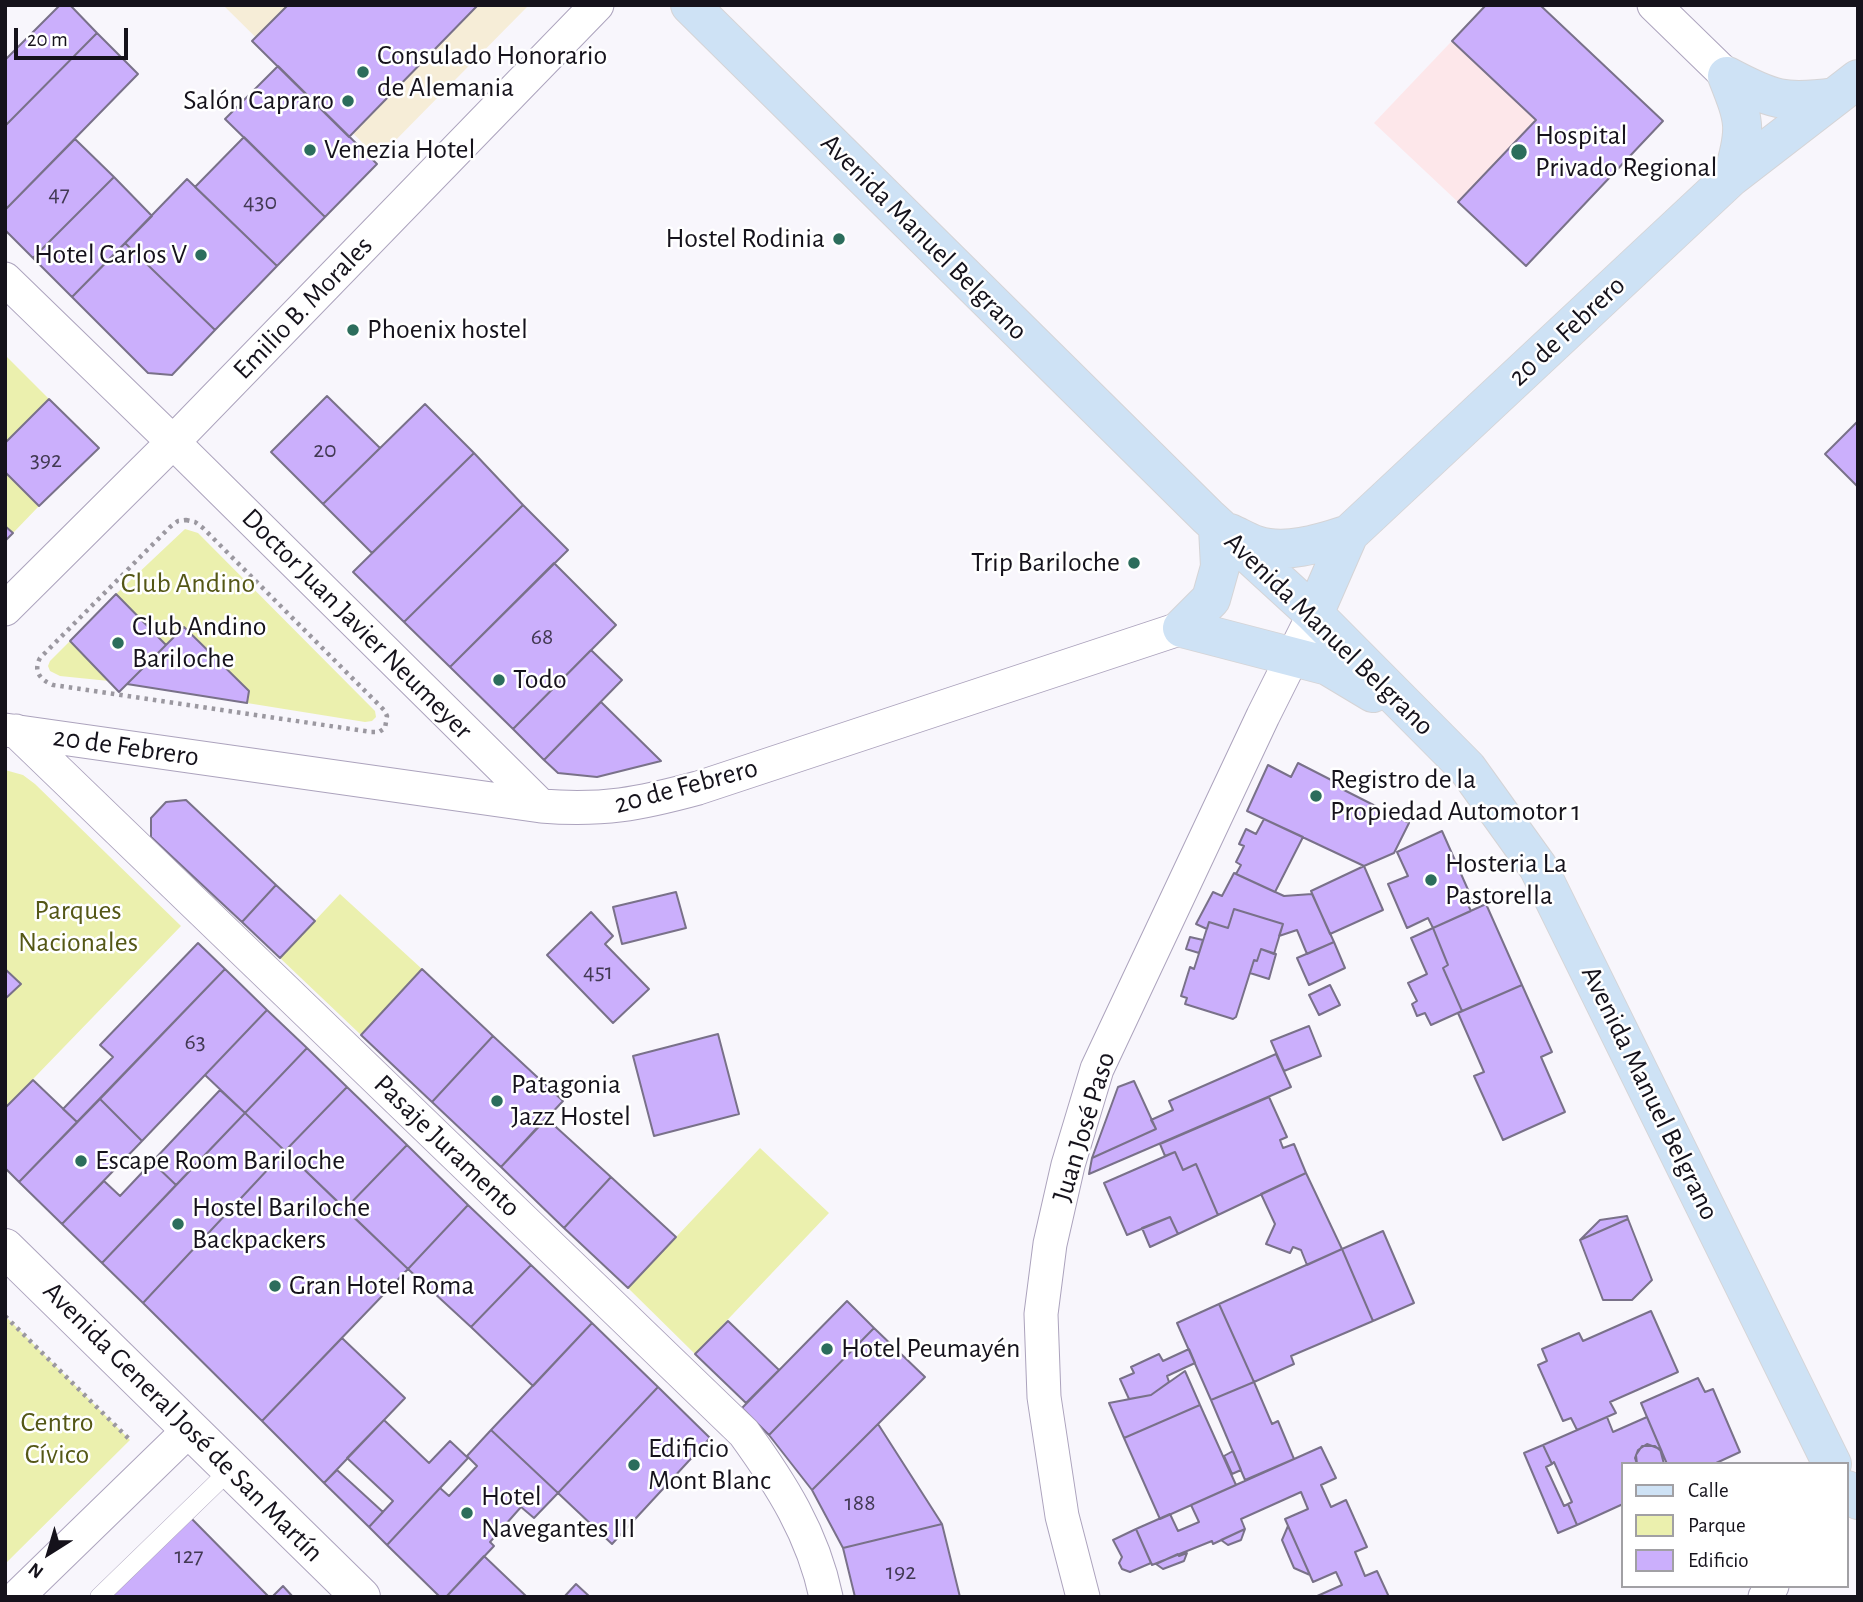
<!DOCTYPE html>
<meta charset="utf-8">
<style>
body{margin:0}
#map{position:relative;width:1863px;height:1602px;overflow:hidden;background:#f8f6fc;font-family:"Alegreya Sans",sans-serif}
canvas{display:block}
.frame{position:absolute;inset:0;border:7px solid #15121b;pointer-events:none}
.legend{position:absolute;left:1621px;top:1462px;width:228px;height:126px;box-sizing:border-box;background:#fff;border:2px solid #a1a0a4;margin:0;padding:9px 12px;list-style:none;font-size:21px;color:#15121b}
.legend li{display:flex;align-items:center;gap:14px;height:35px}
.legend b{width:35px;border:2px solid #a1a0a4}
.north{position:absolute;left:14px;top:1518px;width:70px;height:70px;-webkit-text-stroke:5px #fff;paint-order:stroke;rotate:217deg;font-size:19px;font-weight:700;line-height:28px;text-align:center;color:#15121b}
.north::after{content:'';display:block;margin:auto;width:24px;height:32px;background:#15121b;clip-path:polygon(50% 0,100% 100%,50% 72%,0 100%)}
.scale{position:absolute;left:14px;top:28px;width:114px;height:32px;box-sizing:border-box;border:4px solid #15121b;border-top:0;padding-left:9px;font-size:21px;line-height:24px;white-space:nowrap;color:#15121b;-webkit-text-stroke:5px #fff;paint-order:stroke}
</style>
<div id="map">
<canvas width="1863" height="1602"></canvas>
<div class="frame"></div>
<ul class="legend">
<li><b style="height:9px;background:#cee2f5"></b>Calle</li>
<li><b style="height:19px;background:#ebf0ae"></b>Parque</li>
<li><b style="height:19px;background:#cbaffc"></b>Edificio</li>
</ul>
<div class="north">N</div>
<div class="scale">20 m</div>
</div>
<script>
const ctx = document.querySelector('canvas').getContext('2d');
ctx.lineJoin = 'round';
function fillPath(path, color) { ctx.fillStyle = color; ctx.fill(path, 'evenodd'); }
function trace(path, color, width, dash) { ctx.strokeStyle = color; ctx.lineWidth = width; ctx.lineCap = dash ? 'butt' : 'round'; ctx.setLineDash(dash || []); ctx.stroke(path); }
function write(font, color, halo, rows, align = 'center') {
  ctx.font = font + ' "Alegreya Sans",sans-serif'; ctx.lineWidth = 5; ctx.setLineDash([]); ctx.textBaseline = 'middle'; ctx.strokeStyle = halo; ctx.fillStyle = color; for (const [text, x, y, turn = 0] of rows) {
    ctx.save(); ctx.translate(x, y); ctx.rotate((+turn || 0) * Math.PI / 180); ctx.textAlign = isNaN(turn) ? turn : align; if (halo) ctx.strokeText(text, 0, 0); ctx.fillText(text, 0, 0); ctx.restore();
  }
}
fillPath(new Path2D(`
 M223,5H529L378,158Z`), '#f6edd7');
fillPath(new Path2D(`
 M1486,5H1540L1663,121L1526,266L1374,123Z`), '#fde7ea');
fillPath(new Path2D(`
 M5,355L49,399L5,443Z
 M5,472L39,506L13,533L5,526Z
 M185,529L198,533L375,711L376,717L372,721L365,722L247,703L248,691L184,627L166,645L116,594Z
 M70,641L109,681L60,676L50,671L48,666L50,661Z
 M5,770L23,775L35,784L181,926L5,1108Z
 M340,894L422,969L361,1035L280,958Z
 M760,1148L829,1213L695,1354L628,1288Z
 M5,1316L130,1440L5,1564Z`), '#ebf0ae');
const building = new Path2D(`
 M60,5H70L97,33L5,126V60Z
 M288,5H478L349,137L252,41Z
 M1486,5H1540L1663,121L1526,266L1458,202L1536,120L1452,41Z
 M97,33L138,74L5,210V126Z
 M278,66L377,164L325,217L225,119Z
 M244,137L325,217L277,266L195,187Z
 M75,139L114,177L33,258L5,230V210Z
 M114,177L152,216L72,297L33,258Z
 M187,179L277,266L215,330L125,243Z
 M125,243L215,330L172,375L148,373L72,297Z
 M327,396L380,448L323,504L271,452Z
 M49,399L99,448L39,506L5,472V443Z
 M425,404L474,453L372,553L323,504Z
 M1858,421V487L1825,454Z
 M474,453L523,505L404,622L353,572Z
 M523,505L568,550L450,667L404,622Z
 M5,526L13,533L5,541Z
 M554,563L616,625L513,729L450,667Z
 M116,594L166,645L119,692L70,641Z
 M184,627L249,691L247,703L127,684Z
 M591,650L622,680L544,760L513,729Z
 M601,702L661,761L597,777L558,773L544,760Z
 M1298,763L1343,786L1342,789L1409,823L1394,853L1364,866L1247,811L1268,765L1291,777Z
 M186,800L276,885L242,922L151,837V818L166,802Z
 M1264,819L1303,837L1275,892L1236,874L1241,865L1236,862L1244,846L1239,844L1246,829L1256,834Z
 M1442,831L1473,901L1467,903L1471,911L1433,928L1428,918L1407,928L1388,884L1408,876L1397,852Z
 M1364,866L1383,910L1330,934L1311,891Z
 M1234,873L1284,896L1312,894L1334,942L1307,954L1297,930L1279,936L1283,924L1234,909L1228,928L1209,922L1207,929L1196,924L1213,892L1222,896Z
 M276,885L315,921L280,958L242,922Z
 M676,892L686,928L622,944L613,907Z
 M1486,904L1522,985L1462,1011L1443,968L1448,965L1433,928Z
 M1234,909L1283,924L1274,954L1261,949L1257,961L1254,960L1236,1017L1233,1019L1185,1004L1187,998L1181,996L1190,967L1194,969L1209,922L1228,928Z
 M591,912L613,936L605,944L649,989L613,1023L547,955Z
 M1433,928L1448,965L1443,968L1462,1011L1431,1025L1425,1013L1417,1016L1412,1004L1417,1001L1408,983L1427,974L1411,938Z
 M1190,937L1203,940L1199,953L1186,949Z
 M1334,942L1345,968L1309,985L1297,958Z
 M198,943L225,969L77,1122L63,1109L113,1057L100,1045Z
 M1261,949L1276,954L1269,979L1250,973L1254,960L1257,961Z
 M5,969L21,984L5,999Z
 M225,969L267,1010L142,1141L100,1099Z
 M422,969L493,1036L432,1102L361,1035Z
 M1330,985L1340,1005L1319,1015L1309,995Z
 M1522,985L1552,1052L1541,1057L1565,1112L1503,1140L1474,1076L1484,1072L1458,1013Z
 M267,1010L307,1048L245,1113L205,1075Z
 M1309,1026L1321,1056L1284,1071L1271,1041Z
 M718,1034L739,1114L654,1136L633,1056Z
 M493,1036L563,1101L501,1167L432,1102Z
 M307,1048L347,1087L285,1151L245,1113Z
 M1276,1054L1291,1087L1089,1174L1092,1158L1156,1129L1151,1120L1173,1110L1169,1101Z
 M33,1080L77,1122L19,1182L5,1168V1108Z
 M1134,1081L1156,1129L1092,1158L1118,1087Z
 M347,1087L407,1145L345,1209L285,1151Z
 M220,1090L245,1113L176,1185L152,1162Z
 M1269,1097L1287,1137L1280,1140L1283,1148L1294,1144L1306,1173L1218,1215L1196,1164L1183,1170L1175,1152L1165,1156L1160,1144Z
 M100,1099L142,1141L62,1224L19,1182Z
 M245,1113L285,1151L143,1303L102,1263Z
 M546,1118L611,1177L564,1228L501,1167Z
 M407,1145L468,1205L408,1269L345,1209Z
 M285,1151L408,1269L262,1421L143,1303Z
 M1175,1152L1183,1170L1196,1164L1218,1215L1178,1234L1170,1217L1127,1235L1104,1183Z
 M152,1162L176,1185L102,1263L62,1224L104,1181L120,1196Z
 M1306,1173L1342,1249L1307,1265L1301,1250L1293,1247L1290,1253L1266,1244L1275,1224L1261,1194Z
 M611,1177L676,1237L628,1288L564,1228Z
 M468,1205L531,1265L471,1327L408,1269Z
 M1627,1216L1628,1219L1580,1240L1600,1220Z
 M1170,1217L1178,1234L1150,1247L1142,1228Z
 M1628,1219L1652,1280L1632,1300H1603L1580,1240Z
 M1383,1231L1414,1303L1373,1321L1342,1249Z
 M1342,1249L1373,1321L1291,1356L1294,1364L1254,1382L1219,1304Z
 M531,1265L592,1323L533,1386L471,1327Z
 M847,1301L874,1328L769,1435L742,1408Z
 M1219,1304L1254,1382L1211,1400L1177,1323Z
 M1651,1311L1678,1372L1610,1402L1616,1413L1577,1430L1571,1418L1563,1421L1538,1365L1547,1361L1542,1349L1579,1333L1583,1341Z
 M728,1321L779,1370L746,1403L695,1354Z
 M592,1323L658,1387L558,1493L491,1430Z
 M874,1328L925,1377L812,1490L769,1435Z
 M342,1338L405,1398L324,1483L262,1421Z
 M1189,1349L1195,1363L1167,1376L1169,1382L1151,1395L1129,1399L1120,1379L1134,1373L1131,1367L1159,1354L1163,1361Z
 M1185,1371L1200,1405L1124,1438L1109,1403L1151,1395Z
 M1698,1378L1705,1392L1713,1389L1740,1452L1714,1464H1667L1641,1403Z
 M1254,1382L1272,1424L1278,1421L1294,1459L1245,1480L1211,1400Z
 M658,1387L710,1438L612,1544L558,1493Z
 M1200,1405L1236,1485L1160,1519L1124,1438Z
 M1607,1417L1613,1432L1647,1417L1662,1452L1655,1446H1642L1636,1455L1637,1464H1623V1504L1577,1525L1568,1504L1572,1502L1554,1462L1552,1464L1543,1445Z
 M384,1420L429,1463L450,1441L468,1458L387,1545L369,1527L393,1501L347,1458Z
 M878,1424L942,1524L843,1548L812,1490Z
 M491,1430L558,1493L534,1518L521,1507L490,1542L494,1546L446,1597H440L387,1545L440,1488L449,1496L477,1466L467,1456Z
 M1647,1444L1660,1449L1664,1464H1637L1635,1458L1638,1450Z
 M1543,1445L1552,1464L1546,1467L1564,1506L1568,1504L1577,1525L1558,1533L1524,1453Z
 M1321,1447L1336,1478L1321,1485L1331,1507L1346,1500L1367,1547L1355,1552L1365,1576L1377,1571L1389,1597H1315L1342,1585L1336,1572L1313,1582L1285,1519L1308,1509L1301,1492L1241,1519L1245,1529L1213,1544L1212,1541L1152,1565L1136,1529L1170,1514L1178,1531L1199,1522L1191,1505Z
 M1233,1451L1241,1470L1232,1474L1224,1456Z
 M337,1470L383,1512L369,1527L324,1483Z
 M189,1516L269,1597H107Z
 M942,1524L960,1597H855L843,1548Z
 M1288,1526L1310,1575L1294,1568L1282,1540Z
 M1136,1529L1151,1563L1130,1572L1122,1569L1119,1563L1122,1557L1113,1540Z
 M1245,1529L1241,1540L1228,1545L1221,1540Z
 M1187,1553L1184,1561L1163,1569L1156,1564L1178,1554L1179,1556Z
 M484,1556L527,1597H446Z
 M576,1584L590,1597H564Z
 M283,1586L293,1597H272Z`);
fillPath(building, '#cbaffc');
trace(building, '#797189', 2);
const service = new Path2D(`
 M99,1597L231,1469`);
const minor = new Path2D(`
 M1654,5L1727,76
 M5,279L173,442L541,806
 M5,609L173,442L597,5
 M5,730L541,806C603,811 639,804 698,788L1182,628
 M16,731L744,1433C781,1484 813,1534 826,1597
 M17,1597L189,1430
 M1083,1597L1062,1516L1044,1397L1041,1314L1050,1244L1068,1165L1097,1069L1263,716L1314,614
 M1765,1597L1772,1586`);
const secondary = new Path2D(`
 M5,1248L361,1597`);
const primary = new Path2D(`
 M690,5L1208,517L1314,614L1467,768L1538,867L1832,1464
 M1727,76C1772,100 1784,104 1835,97
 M1727,76C1745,121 1747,128 1733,175
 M1230,533C1239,537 1247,542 1256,545C1285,555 1321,543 1349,534
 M1314,614L1349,534L1730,178L1858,79
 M1182,628L1328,666L1373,693
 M1182,628L1211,599L1220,567L1218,528
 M1847,1490L1858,1500`);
trace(service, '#aca3bd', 19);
trace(minor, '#aca3bd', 35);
trace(secondary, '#aca3bd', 40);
trace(primary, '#d5d4d6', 40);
trace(new Path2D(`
 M186,520L195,522L203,528L384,710L387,716L385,728L379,732H371L53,685C40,680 33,671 40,658L170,527L178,521Z
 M5,1316L129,1439`), '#9b98a0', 4.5, [3.5, 5]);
trace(service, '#fff', 18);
trace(minor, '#fff', 33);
trace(secondary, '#fff', 38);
trace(primary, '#cee2f5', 38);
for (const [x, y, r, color] of [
 [363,72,7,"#2c6d5c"],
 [348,101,7,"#2c6d5c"],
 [310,150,7,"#2c6d5c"],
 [1519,152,9,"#2c6d5c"],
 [839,239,7,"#2c6d5c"],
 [201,255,7,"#2c6d5c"],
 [353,330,7,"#2c6d5c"],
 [1134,563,7,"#2c6d5c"],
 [118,643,7,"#2c6d5c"],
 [499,680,7,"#2c6d5c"],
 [1316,796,7,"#2c6d5c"],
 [1431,880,7,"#2c6d5c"],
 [497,1101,7,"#2c6d5c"],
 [81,1161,7,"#2c6d5c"],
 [178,1224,7,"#2c6d5c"],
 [275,1286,7,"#2c6d5c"],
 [827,1349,7,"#2c6d5c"],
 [634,1465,7,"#2c6d5c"],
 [467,1513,7,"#2c6d5c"]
]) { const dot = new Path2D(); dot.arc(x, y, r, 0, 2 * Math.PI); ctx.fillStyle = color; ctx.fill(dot); trace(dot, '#fff', 2.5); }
write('24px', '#423953', null, [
 ["47",59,194],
 ["430",260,202],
 ["20",325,450],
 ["392",46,460],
 ["68",542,637],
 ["451",598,972],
 ["63",195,1042],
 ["188",860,1503],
 ["127",189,1556],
 ["192",901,1572]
]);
write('28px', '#15121b', '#fff', [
 ["Consulado Honorario",377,56],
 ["de Alemania",377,88],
 ["Salón Capraro",334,101,"right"],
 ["Hospital",1535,136],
 ["Privado Regional",1535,168],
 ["Venezia Hotel",324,150],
 ["Hostel Rodinia",825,239,"right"],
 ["Hotel Carlos V",187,255,"right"],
 ["Phoenix hostel",367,330],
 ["Trip Bariloche",1120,563,"right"],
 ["Club Andino",132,627],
 ["Bariloche",132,659],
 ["Todo",513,680],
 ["Registro de la",1330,780],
 ["Propiedad Automotor 1",1330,812],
 ["Hosteria La",1445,864],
 ["Pastorella",1445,896],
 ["Patagonia",511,1085],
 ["Jazz Hostel",511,1117],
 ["Escape Room Bariloche",95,1161],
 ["Hostel Bariloche",192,1208],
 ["Backpackers",192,1240],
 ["Gran Hotel Roma",289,1286],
 ["Hotel Peumayén",841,1349],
 ["Edificio",648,1449],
 ["Mont Blanc",648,1481],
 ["Hotel",481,1497],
 ["Navegantes III",481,1529]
], 'left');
write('28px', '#15121b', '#fff', [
 ["Avenida Manuel Belgrano",924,237,45],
 ["Emilio B. Morales",303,308,-46],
 ["20 de Febrero",1567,331,-43],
 ["Doctor Juan Javier Neumeyer",357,624,45],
 ["Avenida Manuel Belgrano",1329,634,44],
 ["20 de Febrero",126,747,8],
 ["20 de Febrero",686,786,-15],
 ["Avenida Manuel Belgrano",1650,1093,64],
 ["Juan José Paso",1084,1127,-73],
 ["Pasaje Juramento",447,1146,44],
 ["Avenida General José de San Martín",183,1422,45]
]);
write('28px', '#545716', '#fff', [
 ["Club Andino",188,584],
 ["Parques",78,911],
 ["Nacionales",78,943],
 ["Centro",57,1423],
 ["Cívico",57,1455]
]);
</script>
